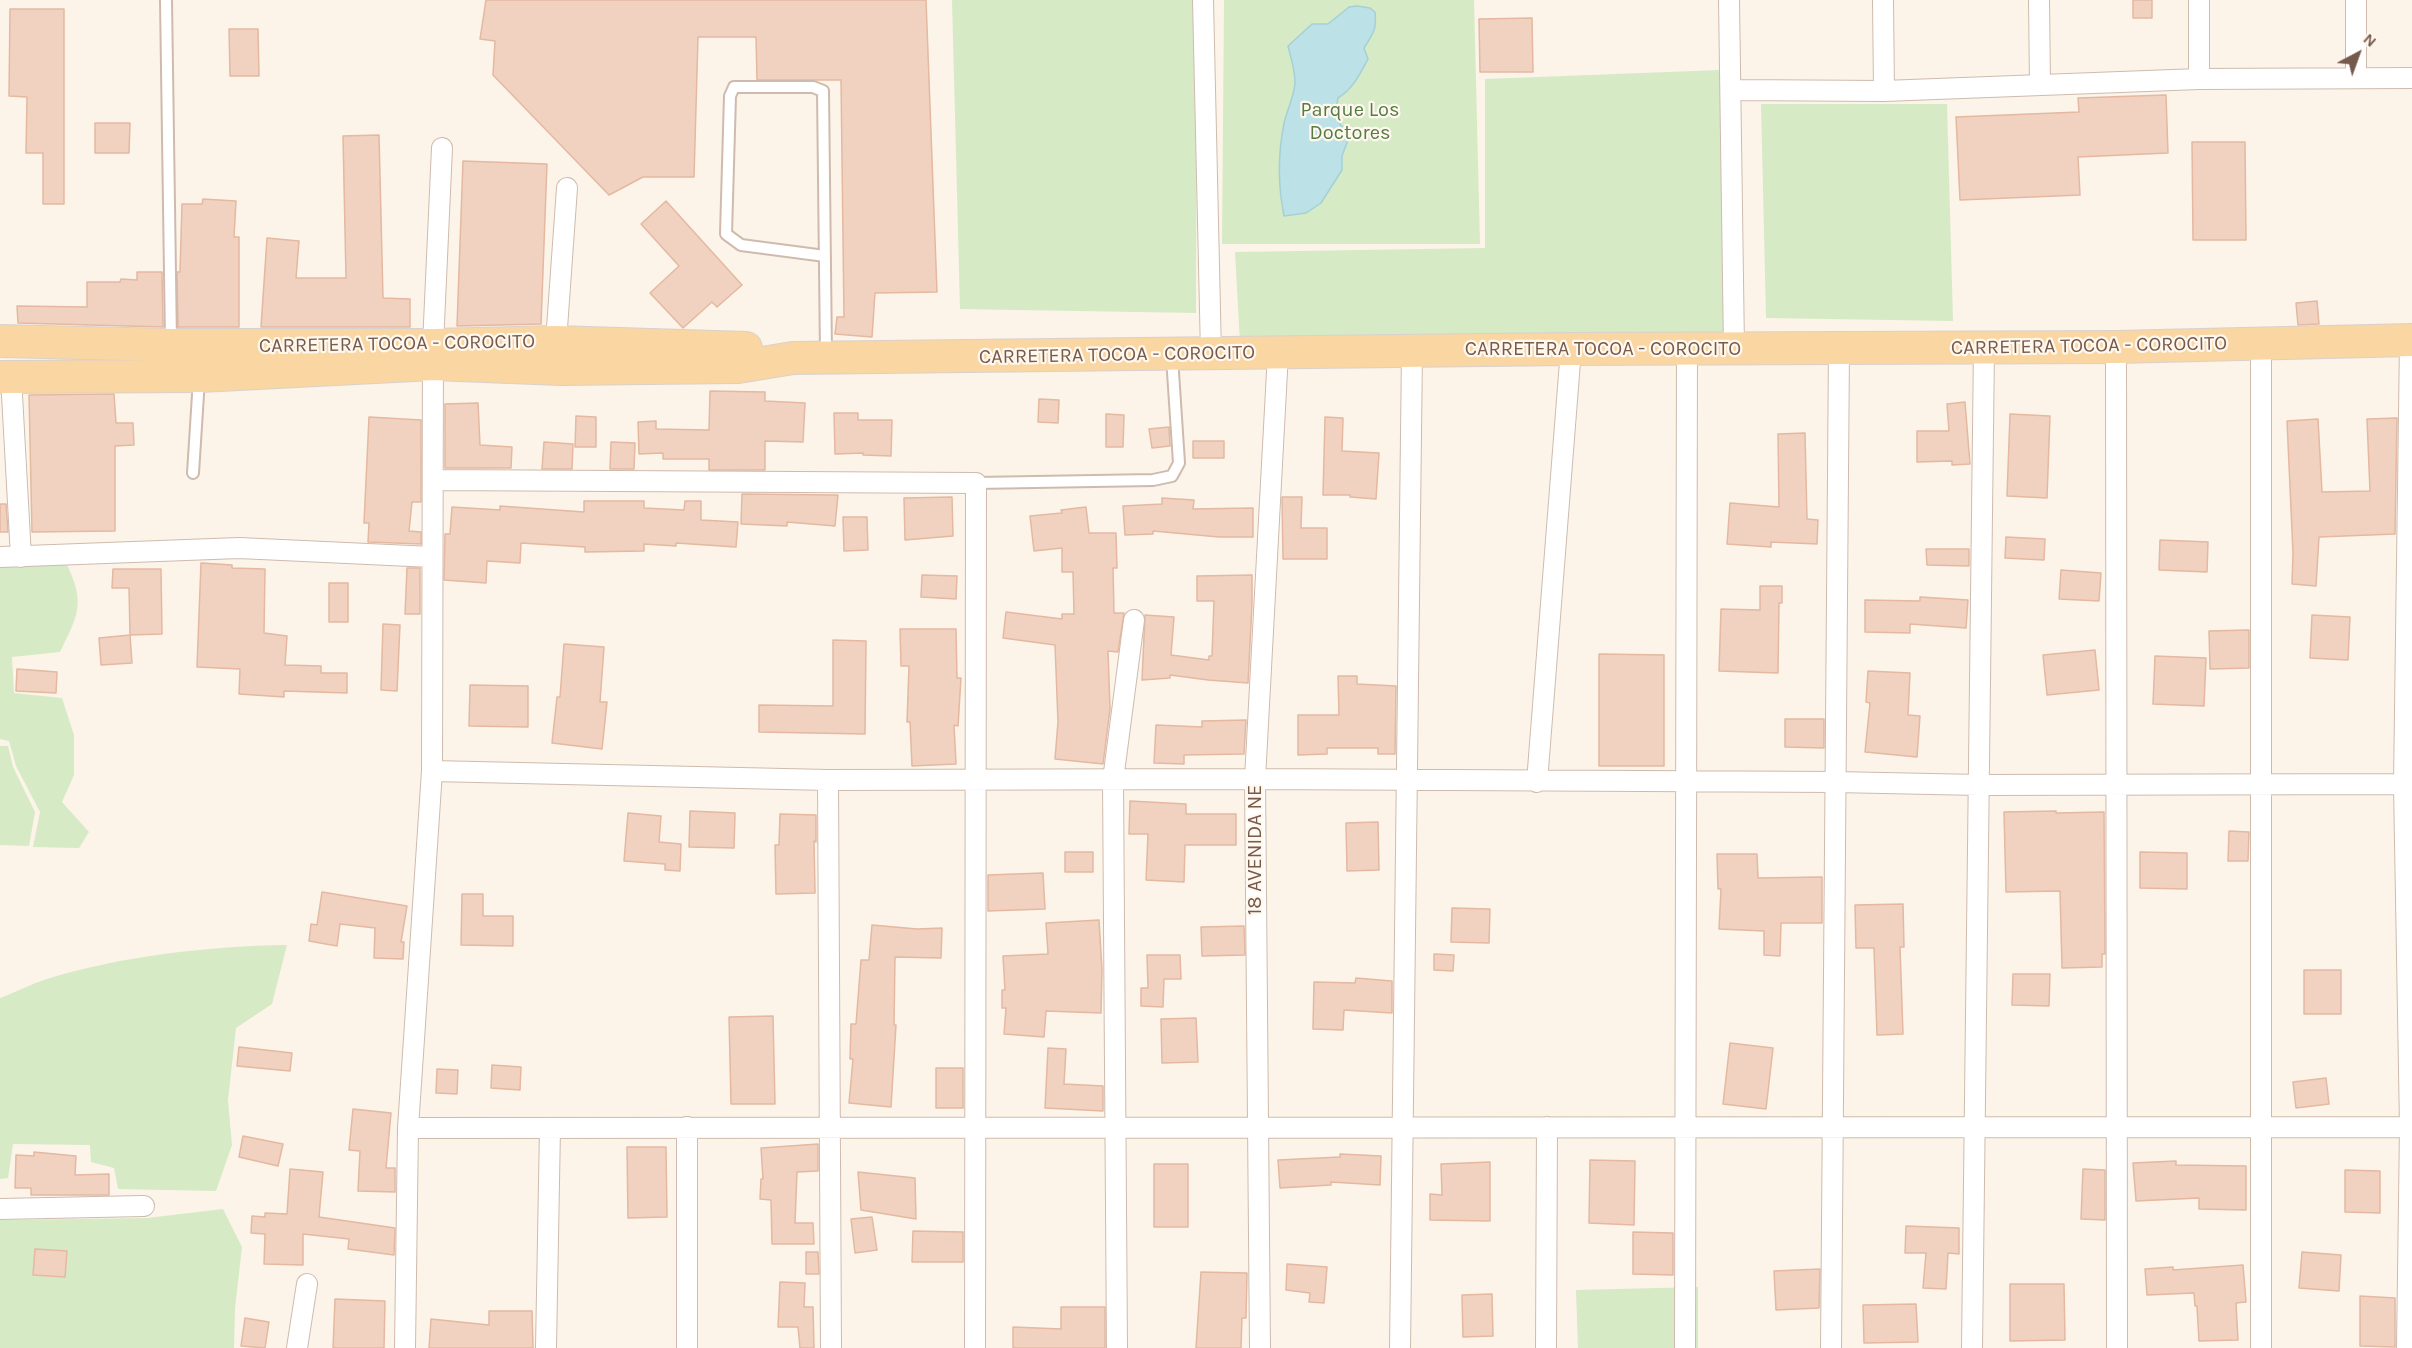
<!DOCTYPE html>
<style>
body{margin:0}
#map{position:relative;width:2412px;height:1348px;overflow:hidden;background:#fcf4e8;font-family:Karla,sans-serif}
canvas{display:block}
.north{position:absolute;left:2328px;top:24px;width:60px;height:60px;-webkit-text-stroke:4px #fff8ef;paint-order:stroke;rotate:41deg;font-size:16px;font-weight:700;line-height:24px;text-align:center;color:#765a4c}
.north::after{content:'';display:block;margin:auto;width:21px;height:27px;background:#765a4c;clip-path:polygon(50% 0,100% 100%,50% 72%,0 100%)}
</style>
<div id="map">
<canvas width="2412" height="1348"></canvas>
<div class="north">N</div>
</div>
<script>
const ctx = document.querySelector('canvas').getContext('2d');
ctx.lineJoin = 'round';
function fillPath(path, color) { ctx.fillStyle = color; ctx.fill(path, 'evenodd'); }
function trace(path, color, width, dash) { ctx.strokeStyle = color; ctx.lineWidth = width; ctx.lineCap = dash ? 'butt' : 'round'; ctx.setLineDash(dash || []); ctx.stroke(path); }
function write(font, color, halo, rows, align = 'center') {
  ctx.font = font + ' Karla,sans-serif'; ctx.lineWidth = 4.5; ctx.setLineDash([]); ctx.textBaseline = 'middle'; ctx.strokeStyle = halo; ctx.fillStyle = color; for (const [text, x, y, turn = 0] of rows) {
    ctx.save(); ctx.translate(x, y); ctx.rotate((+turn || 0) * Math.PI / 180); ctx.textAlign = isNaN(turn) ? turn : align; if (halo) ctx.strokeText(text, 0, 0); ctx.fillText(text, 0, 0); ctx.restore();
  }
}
fillPath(new Path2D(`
 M952,0H1197L1196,313L960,309Z
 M1224,0H1474L1480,244H1222Z
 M1720,70L1726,355L1241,361L1235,252L1485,248V79Z
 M1761,104H1947L1953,321L1766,318Z
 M66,563C86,603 78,615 60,652L12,657L14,693L62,698L74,735V775L62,802L89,832L79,848L33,847L40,812L16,766L9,741L0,739V564Z
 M0,746H8L13,767L35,812L29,846L0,845Z
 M287,945L272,1004L236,1028L228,1100L232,1145L216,1191L118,1189L114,1168L91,1162L90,1145L13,1144L8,1178L0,1179V998C16,992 31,984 47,979C120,956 211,946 287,945Z
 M223,1209L242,1247L235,1308L234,1348H0V1220L147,1218Z
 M1698,1287V1348H1578L1576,1290Z`), '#d6eac6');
const water = new Path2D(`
 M1357,6L1370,8L1375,12C1377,29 1373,34 1364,48L1368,59C1360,74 1353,89 1338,98L1335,117L1348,135V140L1342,156V170L1321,203L1306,213L1284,216C1278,186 1278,153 1284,123C1287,110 1295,94 1295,82C1295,69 1291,59 1288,46L1312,24H1328L1349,7Z`);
fillPath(water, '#bce1e6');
trace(water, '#a3d1d7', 1.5);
const building = new Path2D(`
 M486,0H926L937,292L875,293L872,337L835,334L837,317H844L841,80H757L756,37H698L694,177H643L609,195L493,75L495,41L480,39Z
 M2133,0H2152V18H2133Z
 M10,9H64V204H43V153H26L27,97L9,96Z
 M1532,18L1533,72H1480L1479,19Z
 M229,29H258L259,76H230Z
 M2166,95L2168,153L2078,157L2080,195L1960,200L1956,117L2079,112L2078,98Z
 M95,123H130L129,153H95Z
 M379,135L383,298L410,299V327H261L267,238L299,241L296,278H346L343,136Z
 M2192,142H2245L2246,240H2193Z
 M463,161L547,164L541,324L457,326Z
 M203,199L236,201L234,237H239V327H178L177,272H180L182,204H202Z
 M666,201L742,285L717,307L712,302L683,328L650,293L679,266L641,224Z
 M137,272H162L163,327L18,323L17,306L87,307V282H120L121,279L137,280Z
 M2317,301L2319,324L2298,325L2296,303Z
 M710,391L765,392V401L805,403L803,442L765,441V470H709V459H663V453L639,454L638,422L656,421V429L709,430Z
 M114,394L116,423H133L134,445L115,446V531L32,532L29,395Z
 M1039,399L1059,400L1058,423L1038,422Z
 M1965,402L1970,464L1952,465V461L1917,462V431H1949L1947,404Z
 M478,403L480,445L512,447L511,468H445V404Z
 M834,413H858V420H892L891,456L863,455V453L835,454Z
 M1106,414L1124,415L1123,447H1106Z
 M2010,414L2050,416L2047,498L2007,496Z
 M576,416L596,417V447H575Z
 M369,417L421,420V502H412L409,531L421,532V544L368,542L369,523H364Z
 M1325,417L1343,418L1342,451L1379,453L1376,499L1350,497V495H1323Z
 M2397,418L2395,534L2319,537L2316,586L2292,584L2293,553L2287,421L2318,419L2322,492L2370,491L2367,419Z
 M1169,427L1170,446L1152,448L1149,429Z
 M1805,433L1807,519L1818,520L1817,544L1771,542V547L1727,544L1730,503L1779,507L1778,434Z
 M1193,441H1224V458H1193Z
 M544,442L573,444L572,469H542Z
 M611,442L635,443L634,469H610Z
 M742,494L838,495L835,526L787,522V526L741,524Z
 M952,497L953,536L905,540L904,498Z
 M1282,497H1302L1301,528H1327V559H1283Z
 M1162,498L1194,500L1193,509L1253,508V537H1219L1153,531V534L1125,535L1123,506L1162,504Z
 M584,501H644V508L684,510L685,501H701V520L738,522L736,547L676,543V546L644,544V551L585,552V547L521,543L520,563L487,561L486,583L444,580L445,534H450L452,507L500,510V506L584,512Z
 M0,504H6L8,532H0Z
 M1086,507L1089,533H1116L1117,568H1113L1114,613H1124L1118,652L1108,651L1110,709L1103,764L1055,759L1058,722L1055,645L1003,638L1006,612L1062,619V614H1074L1073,572H1062V548L1034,551L1030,516L1062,513L1061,510Z
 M843,517H867L868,550L844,551Z
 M2006,537L2045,539L2044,560L2005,558Z
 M2160,540L2208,542L2207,572L2159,570Z
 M1926,549H1969V566L1927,565Z
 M201,563L232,565V568L265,569L264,633L287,636L285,665L321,666V673H347V693L284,691V697L239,694L240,669L197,667Z
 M407,568H420V614H405Z
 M113,569H161L162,634L130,635L129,588H112Z
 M2061,570L2101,573L2099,601L2059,599Z
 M922,575L957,576L956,599L921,597Z
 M1252,575V604L1248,683L1208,680L1170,675V678L1142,680L1145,615L1174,617L1171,655L1209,660V656H1212L1214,601H1197V576Z
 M329,583H348V622H329Z
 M1760,586H1782V603H1779L1778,673L1719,671L1721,609L1760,610Z
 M1920,597L1968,600L1966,628L1910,624V633L1865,632V600L1920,601Z
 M2312,615L2350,617L2348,660L2310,658Z
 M383,624L400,625L397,691L381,690Z
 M900,629H956L957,678H961L958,726L954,725L956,764L912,766L910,722H907L909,666H901Z
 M2249,630V668L2210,669L2209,631Z
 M130,635L132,663L101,665L99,638Z
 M833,640L866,641L865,734L759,732V705L833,706Z
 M564,644L604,647L600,702H607L602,749L552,743L557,697H560Z
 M2095,650L2099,690L2047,695L2043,655Z
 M1599,654L1664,655V766H1599Z
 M2155,656L2206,658L2204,706L2153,704Z
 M17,669L57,672L56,693L16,691Z
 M1868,671L1910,673L1908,715L1920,716L1917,757L1865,752L1870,703L1866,702Z
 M1338,676H1357V684L1396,686L1395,754H1378V748H1327V754L1298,755V715H1339Z
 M470,685L528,686V727L469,726Z
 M1785,719H1824V748L1785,747Z
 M1246,720L1244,754L1184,755V764L1154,763L1156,725L1202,727V721Z
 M1130,801L1186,804V814H1236V845H1185L1184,882L1146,880L1148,834H1129Z
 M690,811L735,813L734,848L689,847Z
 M2056,811V813L2104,812L2105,954H2102V967L2062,968L2060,891L2006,892L2004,812Z
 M628,813L661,816L659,842L681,844L680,871L665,870V864L624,861Z
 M780,814L816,815V842L814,841L815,893L776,894L775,845H779Z
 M1378,822L1379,870L1347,871L1346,823Z
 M2229,831L2249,832L2248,861H2228Z
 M1065,852H1093V872H1065Z
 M2140,852L2187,853V889L2140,888Z
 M1717,854H1757L1758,878L1822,877V923H1781L1780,956L1764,955V931L1719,929L1721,889H1718Z
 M1043,873L1045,909L988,911V875Z
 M322,892L407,906L401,942H404L403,959L374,958L375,928L340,924L337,946L309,941L311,924L317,925Z
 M462,894H483V916H513V946L461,945Z
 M1903,904L1904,947H1900L1903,1034L1877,1035L1874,948H1856L1855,905Z
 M1452,908L1490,909L1489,943L1451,942Z
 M1099,920L1102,970L1101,1013L1046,1011L1044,1037L1004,1034L1006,1008H1002V990H1005L1003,956L1048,954L1046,923Z
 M872,925L917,929L942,928L941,958L895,957L894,1025H896L891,1107L849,1103L853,1059H850L851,1024H856L861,960H869Z
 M1244,926L1245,955L1202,956L1201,927Z
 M1434,954L1454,955L1453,971L1434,970Z
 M1147,955H1180L1181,979H1164L1163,1007L1141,1006V988H1148Z
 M2304,970H2341V1014H2304Z
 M2013,974H2050L2049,1006L2012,1005Z
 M1356,978L1392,981V1013L1344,1010L1343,1030L1313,1029L1314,982L1355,983Z
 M773,1016L775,1104H731L729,1017Z
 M1196,1018L1198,1062L1162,1063L1161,1019Z
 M1730,1043L1773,1048L1766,1109L1723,1104Z
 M239,1047L292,1053L290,1071L237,1066Z
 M1048,1048L1066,1049L1064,1084L1103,1086V1111L1045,1108Z
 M492,1065L521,1067L520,1090L491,1088Z
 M936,1068H963V1108H936Z
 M437,1069L458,1070L457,1094L436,1093Z
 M2326,1078L2329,1104L2296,1108L2293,1082Z
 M353,1109L391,1113L386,1168H395V1192L358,1191L360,1151L349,1150Z
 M243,1136L283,1144L278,1166L239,1157Z
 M818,1144V1171L797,1172L795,1223H813L814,1244H772L771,1200L760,1199L761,1179H763L761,1148Z
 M627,1147H666L667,1217L628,1218Z
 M34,1152L76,1156L75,1175L109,1174V1195H31V1188H15L16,1155L34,1156Z
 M1340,1154L1381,1156L1380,1185L1331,1182V1185L1280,1188L1278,1160L1340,1157Z
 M1590,1160L1635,1161L1634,1225L1589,1223Z
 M2176,1161V1165L2246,1166V1210L2199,1209V1198L2136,1201L2133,1163Z
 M1490,1162V1221L1430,1220V1194L1442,1195L1441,1164Z
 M1154,1164H1188V1227H1154Z
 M290,1169L323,1172L319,1217L395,1228L394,1255L348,1249L349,1239L303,1234V1265L264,1264L265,1234L251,1233L252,1216L265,1217V1213L287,1214Z
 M2083,1169L2105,1170V1220L2081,1219Z
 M2345,1170L2380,1171V1213L2345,1212Z
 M858,1172L915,1178L916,1219L861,1210Z
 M872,1217L877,1250L855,1253L851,1219Z
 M1906,1226L1959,1228V1254L1948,1253L1946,1289L1923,1288L1926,1253H1905Z
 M913,1231L963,1232V1262H912Z
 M1633,1232L1673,1233V1275L1633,1274Z
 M35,1249L67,1251L65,1277L33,1275Z
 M806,1252H818L819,1274H806Z
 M2302,1252L2341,1255L2339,1291L2299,1288Z
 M1287,1264L1327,1267L1324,1303L1309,1302L1310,1293L1286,1290Z
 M2243,1265L2246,1302L2236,1303L2238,1340L2199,1341L2197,1306H2195L2194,1293L2147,1295L2145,1269L2173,1267V1270Z
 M1820,1269L1819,1308L1776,1310L1774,1271Z
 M1201,1272L1247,1273L1246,1318H1242L1241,1348H1196Z
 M780,1282L805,1283L804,1307H813L814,1348H800L798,1327H778Z
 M2010,1284H2064L2065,1340L2010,1341Z
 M1492,1294L1493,1336L1463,1337L1462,1295Z
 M2360,1296L2395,1298V1347L2360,1346Z
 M335,1299L385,1301L384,1348H333Z
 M1916,1304L1918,1342L1864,1343L1863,1305Z
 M1061,1307H1105V1348H1013V1327L1061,1329Z
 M489,1311H532L533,1348H429L431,1319L489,1325Z
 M245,1318L269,1322L265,1348L241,1346Z`);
fillPath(building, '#f1d2c0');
trace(building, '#e4b8a1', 1.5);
const service = new Path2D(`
 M166,0L171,342
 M825,256L741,245L726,234L730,96L734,87H813L823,91L826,355
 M193,473L199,379
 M976,483L1153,480L1172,476L1179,463L1172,357`);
const minor = new Path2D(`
 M1203,0L1211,354
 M1729,0L1734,348
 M1883,0L1884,91
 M2039,0L2040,85
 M2199,0V79
 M2356,78V0
 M1731,90L1884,91L2199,79L2412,78
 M556,342L567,188
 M2261,343V1348
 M2116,347L2117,1348
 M11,377L21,557
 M434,480L976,483L975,1348
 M0,557L239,548L432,557
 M432,771L828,780L1255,779L1835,782L1979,785L2412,784
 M828,780L831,1348
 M1537,782L1571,349
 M408,1128L2412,1127
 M0,1209L144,1206
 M297,1348L307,1284
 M405,1348L408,1128L432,771L433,345L442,148
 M546,1348L550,1128
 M687,1348V1127
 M1117,1348L1113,780L1134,620
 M1260,1348L1255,779L1278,353
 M1400,1348L1412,351
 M1546,1348L1547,1127
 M1685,1348L1687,348
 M1831,1348L1839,348
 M1972,1348L1984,347
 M2407,1348L2410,1127L2404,784L2410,340`);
const primary = new Path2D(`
 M0,341L171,345H433L556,342L746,348
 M0,377L200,376L433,364L561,369L738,367L793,358L1571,349L2116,347L2412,340`);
trace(service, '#cebbae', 14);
trace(minor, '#cebbae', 22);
trace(primary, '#d9d1cd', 34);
trace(service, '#fff', 10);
trace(minor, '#fff', 20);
trace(primary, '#f9d6a2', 32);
write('20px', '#567c44', '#fff8ef', [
 ["Parque Los",1350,110],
 ["Doctores",1350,133]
]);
write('20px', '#765a4c', '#fff8ef', [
 ["CARRETERA TOCOA - COROCITO",397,344,-1],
 ["CARRETERA TOCOA - COROCITO",2089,346,-1],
 ["CARRETERA TOCOA - COROCITO",1603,349],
 ["CARRETERA TOCOA - COROCITO",1117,355,-1],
 ["18 AVENIDA NE",1255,850,-90]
]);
</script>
